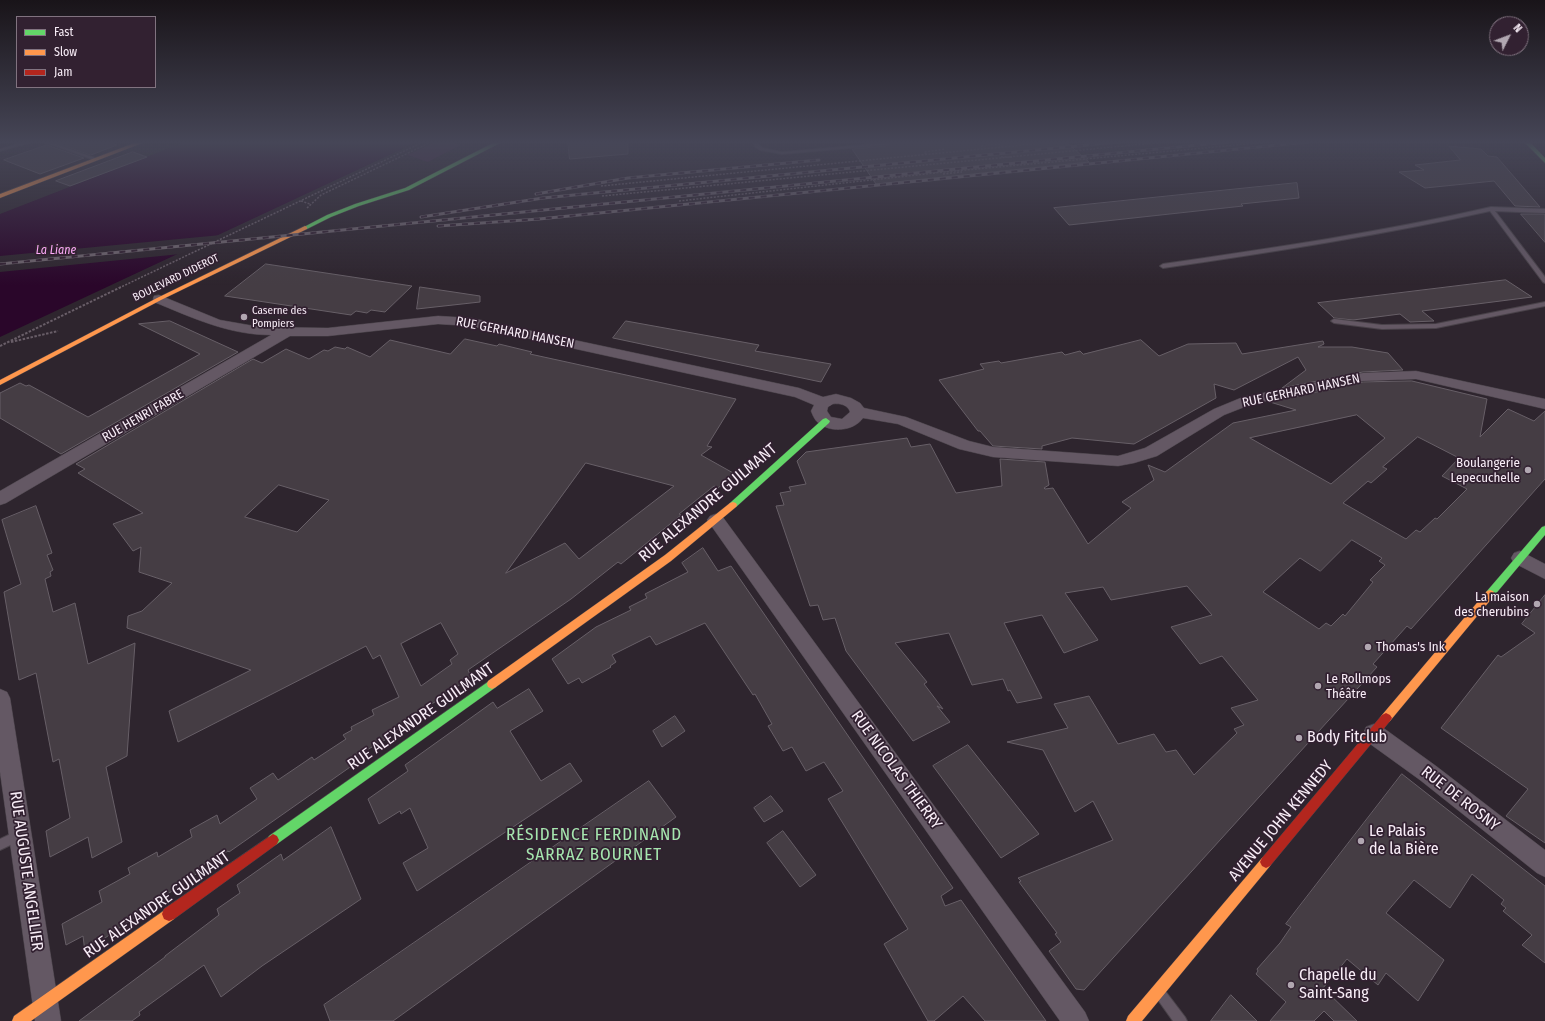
<!DOCTYPE html>
<meta charset="utf-8">
<style>
body{margin:0}
#map{position:relative;width:1545px;height:1021px;overflow:hidden;background:#2e252e;font-family:"Fira Sans Condensed",sans-serif}
canvas{display:block}
.legend{position:absolute;left:16px;top:16px;width:140px;height:72px;box-sizing:border-box;background:#322131;border:1px solid #817380;margin:0;padding:5px 7px;list-style:none;font-size:12px;color:#f8edf7}
.legend li{display:flex;align-items:center;gap:8px;height:20px}
.legend b{width:20px;border:1px solid #817380}
.north{position:absolute;left:1489px;top:16px;width:40px;height:40px;box-sizing:border-box;background:#322131;border:1px solid #817380;border-radius:50%;rotate:48deg;font-size:11px;font-weight:700;line-height:16px;text-align:center;color:#f8edf7}
.north::after{content:'';display:block;margin:auto;width:14px;height:18px;background:#b1a7b1;clip-path:polygon(50% 0,100% 100%,50% 72%,0 100%)}
</style>
<div id="map">
<canvas width="1545" height="1021"></canvas>
<ul class="legend">
<li><b style="height:5px;background:#63d668"></b>Fast</li>
<li><b style="height:5px;background:#ff974d"></b>Slow</li>
<li><b style="height:5px;background:#b3261e"></b>Jam</li>
</ul>
<div class="north">N</div>
</div>
<script>
const ctx = document.querySelector('canvas').getContext('2d');
ctx.lineJoin = 'round';
function fillPath(path, color) { ctx.fillStyle = color; ctx.fill(path, 'evenodd'); }
function trace(path, color, width, dash) { ctx.strokeStyle = color; ctx.lineWidth = width; ctx.lineCap = dash ? 'butt' : 'round'; ctx.setLineDash(dash || []); ctx.stroke(path); }
function write(font, color, halo, rows, align = 'center') {
  ctx.font = font + ' "Fira Sans Condensed",sans-serif'; ctx.lineWidth = 3.5; ctx.setLineDash([]); ctx.textBaseline = 'middle'; ctx.strokeStyle = halo; ctx.fillStyle = color; for (const [text, x, y, turn = 0] of rows) {
    ctx.save(); ctx.translate(x, y); ctx.rotate((+turn || 0) * Math.PI / 180); ctx.textAlign = isNaN(turn) ? turn : align; if (halo) ctx.strokeText(text, 0, 0); ctx.fillText(text, 0, 0); ctx.restore();
  }
}
fillPath(new Path2D(`
 M435,142H450L461,145L428,162L407,155Z`), '#472346');
fillPath(new Path2D(`
 M185,142H417L0,337V214Z`), '#2a062a');
fillPath(new Path2D(`
 M221,235L181,254L0,272V256Z`), '#2e252e');
const building = new Path2D(`
 M54,142H107L117,145L91,155Z
 M568,142H628V154L570,159Z
 M886,142H1066L1089,162L876,184L852,149L885,146L888,145Z
 M47,145L84,158L40,174L4,160Z
 M1449,146L1481,149L1488,156L1497,157L1540,207L1515,206L1494,181L1425,188L1399,172L1424,170L1415,165L1460,160Z
 M133,152L147,157L70,186L56,181Z
 M1297,183L1299,198L1241,204L1243,206L1069,225L1054,208Z
 M1521,214H1545V242Z
 M266,264L412,286L385,312L371,310L367,313L356,311L351,315L225,296Z
 M1506,280L1532,297L1422,311L1434,321L1410,322L1400,314L1353,320L1334,318L1318,303Z
 M420,287L480,296V302L417,309Z
 M170,321L238,352L61,454L0,418V393L20,383L26,386L29,385L88,417L200,354L139,324Z
 M626,321L759,345L755,351L831,364L821,382L613,338Z
 M465,339L497,346L499,344L532,352L530,354L736,399L707,446L712,447L701,455L735,474L718,488L714,486L679,514L681,515L621,564L618,562L571,599L468,670L471,677L410,719L412,722L383,737L385,740L361,753L363,758L229,852L228,851L201,866L202,870L85,952L83,936L66,945L62,924L102,902L99,891L130,874L128,868L157,852L158,857L192,837L190,830L217,815L220,824L257,799L250,788L273,773L278,780L312,757L314,760L346,739L343,735L352,730L351,727L374,715L372,710L399,697L380,655L373,659L366,646L178,742L169,711L251,670L127,628L128,616L142,611L172,583L139,572L141,547L133,551L113,524L143,513L78,473L85,469L76,464L253,359L262,363L286,349L309,359L324,350L328,351L335,347L345,349L347,347L370,357L390,340L450,354ZM586,463L674,486L579,559L565,543L506,573ZM279,485L329,500L297,532L245,517ZM441,623L458,654L450,660L452,664L421,686L401,644Z
 M1141,340L1159,356L1188,344L1236,343L1242,354L1323,341L1324,344L1318,347H1352L1388,353L1403,370L1363,372L1282,388L1306,370L1298,357L1234,390L1214,384L1216,398L1134,444L1072,438L1042,446V449L993,446L980,431H978L939,380L984,369L980,364L999,361L1001,363L1062,352L1065,355L1080,351L1083,354Z
 M1412,381L1487,399L1480,437L1508,409L1534,421L1545,411V479L1411,629L1407,626L1373,664L1377,667L1084,990L1076,989L1049,951L1061,942L1055,934L1057,933L1019,882L1021,881L1018,878L1113,840L1093,801L1075,812L1043,750L1007,742L1068,728L1054,704L1089,696L1118,744L1154,734L1166,752L1176,750L1194,775L1237,733L1234,729L1244,725L1231,708L1258,700L1222,656L1200,664L1171,627L1212,615L1187,586L1111,600L1103,587L1065,593L1098,640L1064,653L1042,615L1004,623L1042,698L1017,703L1010,690L1008,691L1003,679L972,685L949,633L895,643L927,682L924,684L943,709L937,706L950,722L913,741L846,651L835,618L823,620L818,605L810,606L776,506L784,505L780,493L791,491L789,487L806,484L797,461L806,452L907,438L911,447L930,444L956,493L1002,486L1000,459L1045,462L1049,485L1044,488L1045,489L1053,488L1088,544L1131,508L1122,502L1154,480L1148,465L1165,472L1233,423L1296,410L1270,402L1363,382ZM1357,415L1385,438L1331,484L1250,438ZM1418,437L1459,458L1442,476L1467,489L1437,519L1435,518L1420,532L1416,530L1406,539L1343,503L1368,481L1371,483L1387,469L1383,467ZM1352,540L1382,558L1379,561L1385,565L1370,580L1373,582L1345,616L1343,614L1331,626L1326,623L1319,629L1263,592L1300,558L1320,571Z
 M36,506L52,553L47,555L53,570L50,572L51,576L45,579L53,612L75,603L88,664L135,643L127,756L106,767L122,842L92,858L88,837L50,857L46,831L70,818L59,759L53,762L36,673L19,680L4,592L21,584L2,520Z
 M703,548L718,571L731,566L953,888L941,896L945,906L961,900L1046,1021H985L963,996L934,1021H928L884,944L908,929L828,799L843,791L824,762L806,771L792,747L783,751L768,726L772,724L755,694L753,695L705,623L656,645L650,636L612,655L616,662L610,666L611,667L582,683L579,678L568,684L552,659L596,627L631,610L629,607L647,598L645,594L688,572L682,563Z
 M1545,595V843L1506,816L1528,789L1441,728L1498,655L1501,657L1535,633L1522,624Z
 M529,689L543,711L510,731L541,781L570,763L582,781L417,891L403,863L428,848L410,808L401,814L400,811L379,824L368,799L408,771L405,765L493,702L497,708Z
 M675,716L685,731L662,747L653,731Z
 M968,745L1039,834L1001,858L933,766Z
 M1402,774L1545,886V963L1522,945L1532,935L1503,911L1506,908L1501,904L1504,900L1472,874L1450,908L1414,880L1386,913L1444,960L1418,1001L1386,973L1378,985L1347,959L1323,988L1357,1021H1334L1324,1011L1314,1021H1270L1286,1002L1256,974L1258,971L1257,969L1280,943L1291,927L1286,924Z
 M649,781L676,817L393,1021H330L324,1005Z
 M771,796L783,811L764,822L754,808Z
 M331,827L361,899L262,966L221,997L204,965L139,1012L140,1015L132,1021H79L165,957V956L219,915L217,909L240,893L237,885L281,854L283,860Z
 M783,831L816,875L800,887L767,843Z
 M1231,995L1257,1021H1211Z`);
fillPath(building, '#453d44');
trace(building, '#675f67', 1);
const lane = new Path2D(`
 M25,142H32L0,151V149Z
 M44,142H50L98,159L94,160Z
 M753,142H757L759,145L763,148L782,152L885,143L887,144L885,145L782,154L760,150L755,147Z
 M1491,207L1545,209V213L1495,211L1545,277V283L1543,282L1490,211C1382,235 1273,252 1163,268L1160,266L1163,264C1273,248 1383,232 1491,207Z
 M1545,302V306L1436,328L1382,329L1334,323L1331,321L1334,319L1382,325L1436,324Z
 M19,830L23,831L24,835L23,839L0,850V839Z
 M1162,990L1166,992L1185,1017L1187,1021H1173L1158,1000L1156,996L1158,992Z`);
const street = new Path2D(`
 M159,295L220,320L260,327L328,328L438,316L471,318L799,388L823,397L836,394L851,398L860,403L864,408L906,417L969,441L993,447L1118,456L1145,448L1214,409L1243,397L1363,373L1416,371L1545,399V409L1416,379L1363,381L1252,404L1224,415L1157,456L1134,463L1118,466L993,457L959,449L898,424L863,418C854,431 832,433 820,424C815,421 813,416 811,411L814,405L795,397L471,326L438,324L328,336H290L6,503L0,505V491L271,335C229,335 193,318 154,302L153,299L154,296ZM833,404C840,403 848,405 850,412L842,419L831,417L827,411L828,407Z
 M716,514L722,516L1085,1012L1089,1021H1060L710,524L707,520L710,516Z
 M1520,551L1545,564V579L1514,563L1511,558L1514,553Z
 M0,689L7,692L10,698L61,1021H35L0,772Z
 M1374,724L1382,727L1436,766L1545,850V877L1537,873L1420,780L1366,741L1363,734L1366,727Z`);
const fast = new Path2D(`
 M495,142H502L409,190L359,206L331,217L307,229L302,228L327,215L355,204L405,188Z
 M1524,142H1530L1545,158V163Z
 M826,418L830,421L829,423L736,507H730L729,505L730,503L823,419Z
 M1545,526V535L1493,597L1490,598L1487,597L1485,594L1487,591L1542,527Z
 M492,679L496,681L497,684L496,687L277,844L273,846L269,844L267,840L269,836Z`);
const slow = new Path2D(`
 M137,142H145L0,198V194Z
 M305,226L307,227V229L161,300L0,385V380L157,298Z
 M733,502L736,503L737,505L736,507L671,561L496,687L492,689L488,687L487,684L488,681L665,555L730,503Z
 M1490,590L1493,591L1495,594L1493,597L1390,721L1386,723L1382,721L1380,718L1382,715L1487,591Z
 M1266,856L1270,858L1272,862L1270,866L1142,1021H1126L1128,1016L1262,858Z
 M169,907L174,909L176,914L174,919L31,1021H12L14,1016Z`);
const jam = new Path2D(`
 M1386,713L1390,715L1392,718L1390,721L1270,866L1266,868L1262,866L1260,862L1262,858L1382,715Z
 M273,834L277,836L279,840L277,844L174,919L169,921L164,919L162,914L164,909Z`);
trace(lane, '#494249', 2);
trace(street, '#494249', 1);
trace(fast, '#494249', 1);
trace(slow, '#494249', 1);
trace(jam, '#494249', 1);
trace(new Path2D(`
 M981,146L1000,144L1003,147
 M926,154L924,152L945,149
 M1001,157H1012
 M943,174L962,172
 M601,186L1054,142
 M602,196L1165,142
 M301,201L310,204
 M679,201L944,172L1269,142
 M307,208L321,195L431,142
 M119,288L423,142`), '#695e68', 1.5, [2, 1.5]);
trace(new Path2D(`
 M11,342L58,331
 M0,346L121,287`), '#695e68', 2, [2.5, 1.5]);
fillPath(lane, '#645864');
fillPath(street, '#645864');
fillPath(fast, '#63d668');
fillPath(slow, '#ff974d');
fillPath(jam, '#b3261e');
const rail = new Path2D(`
 M536,194L628,178L819,160
 M421,217L543,198L1119,142
 M438,226L539,219L1308,142
 M0,264L1228,142`);
trace(rail, '#6d636c', 3);
trace(rail, '#322131', 2, [6]);
const sky = ctx.createLinearGradient(0, 0, 0, 285);
sky.addColorStop(0, '#191419');
sky.addColorStop(0.5, '#464657');
sky.addColorStop(1, '#46465700');
ctx.fillStyle = sky;
ctx.fillRect(0, 0, 1545, 285);
for (const [x, y, r, color] of [
 [244,317,4,"#b1a7b1"],
 [1528,470,4,"#b1a7b1"],
 [1537,604,4,"#b1a7b1"],
 [1368,647,4,"#b1a7b1"],
 [1318,686,4,"#b1a7b1"],
 [1299,738,4,"#b1a7b1"],
 [1361,841,4,"#b1a7b1"],
 [1291,985,4,"#b1a7b1"]
]) { const dot = new Path2D(); dot.arc(x, y, r, 0, 2 * Math.PI); ctx.fillStyle = color; ctx.fill(dot); trace(dot, '#322131', 1.5); }
write('11px', '#f8edf7', '#322131', [
 ["BOULEVARD DIDEROT",176,278,-26]
]);
write('11px', '#f8edf7', '#322131', [
 ["Caserne des",252,311],
 ["Pompiers",252,324]
], 'left');
write('italic 12px', '#fcaaf8', '#322131', [
 ["La Liane",56,251]
]);
write('13px', '#f8edf7', '#322131', [
 ["RUE GERHARD HANSEN",515,333,11],
 ["RUE GERHARD HANSEN",1301,391,-12],
 ["RUE HENRI FABRE",143,416,-30]
]);
write('13px', '#f8edf7', '#322131', [
 ["Boulangerie",1520,463],
 ["Lepecuchelle",1520,478],
 ["La maison",1529,597],
 ["des cherubins",1529,612],
 ["Thomas's Ink",1376,647,"left"],
 ["Le Rollmops",1326,679,"left"],
 ["Théâtre",1326,694,"left"]
], 'right');
write('16px', '#f8edf7', '#322131', [
 ["RUE ALEXANDRE GUILMANT",708,503,-40],
 ["RUE ALEXANDRE GUILMANT",421,717,-35],
 ["RUE NICOLAS THIERRY",896,770,54],
 ["RUE DE ROSNY",1460,799,38],
 ["AVENUE JOHN KENNEDY",1281,821,-50],
 ["RUE AUGUSTE ANGELLIER",26,871,82],
 ["RUE ALEXANDRE GUILMANT",157,905,-35]
]);
write('16px', '#f8edf7', '#322131', [
 ["Body Fitclub",1307,738],
 ["Le Palais",1369,832],
 ["de la Bière",1369,850],
 ["Chapelle du",1299,976],
 ["Saint-Sang",1299,994]
], 'left');
ctx.letterSpacing = '1px';
write('17px', '#a5e5ae', '#322131', [
 ["RÉSIDENCE FERDINAND",594,835],
 ["SARRAZ BOURNET",594,855]
]);
ctx.letterSpacing = '0px';
</script>
